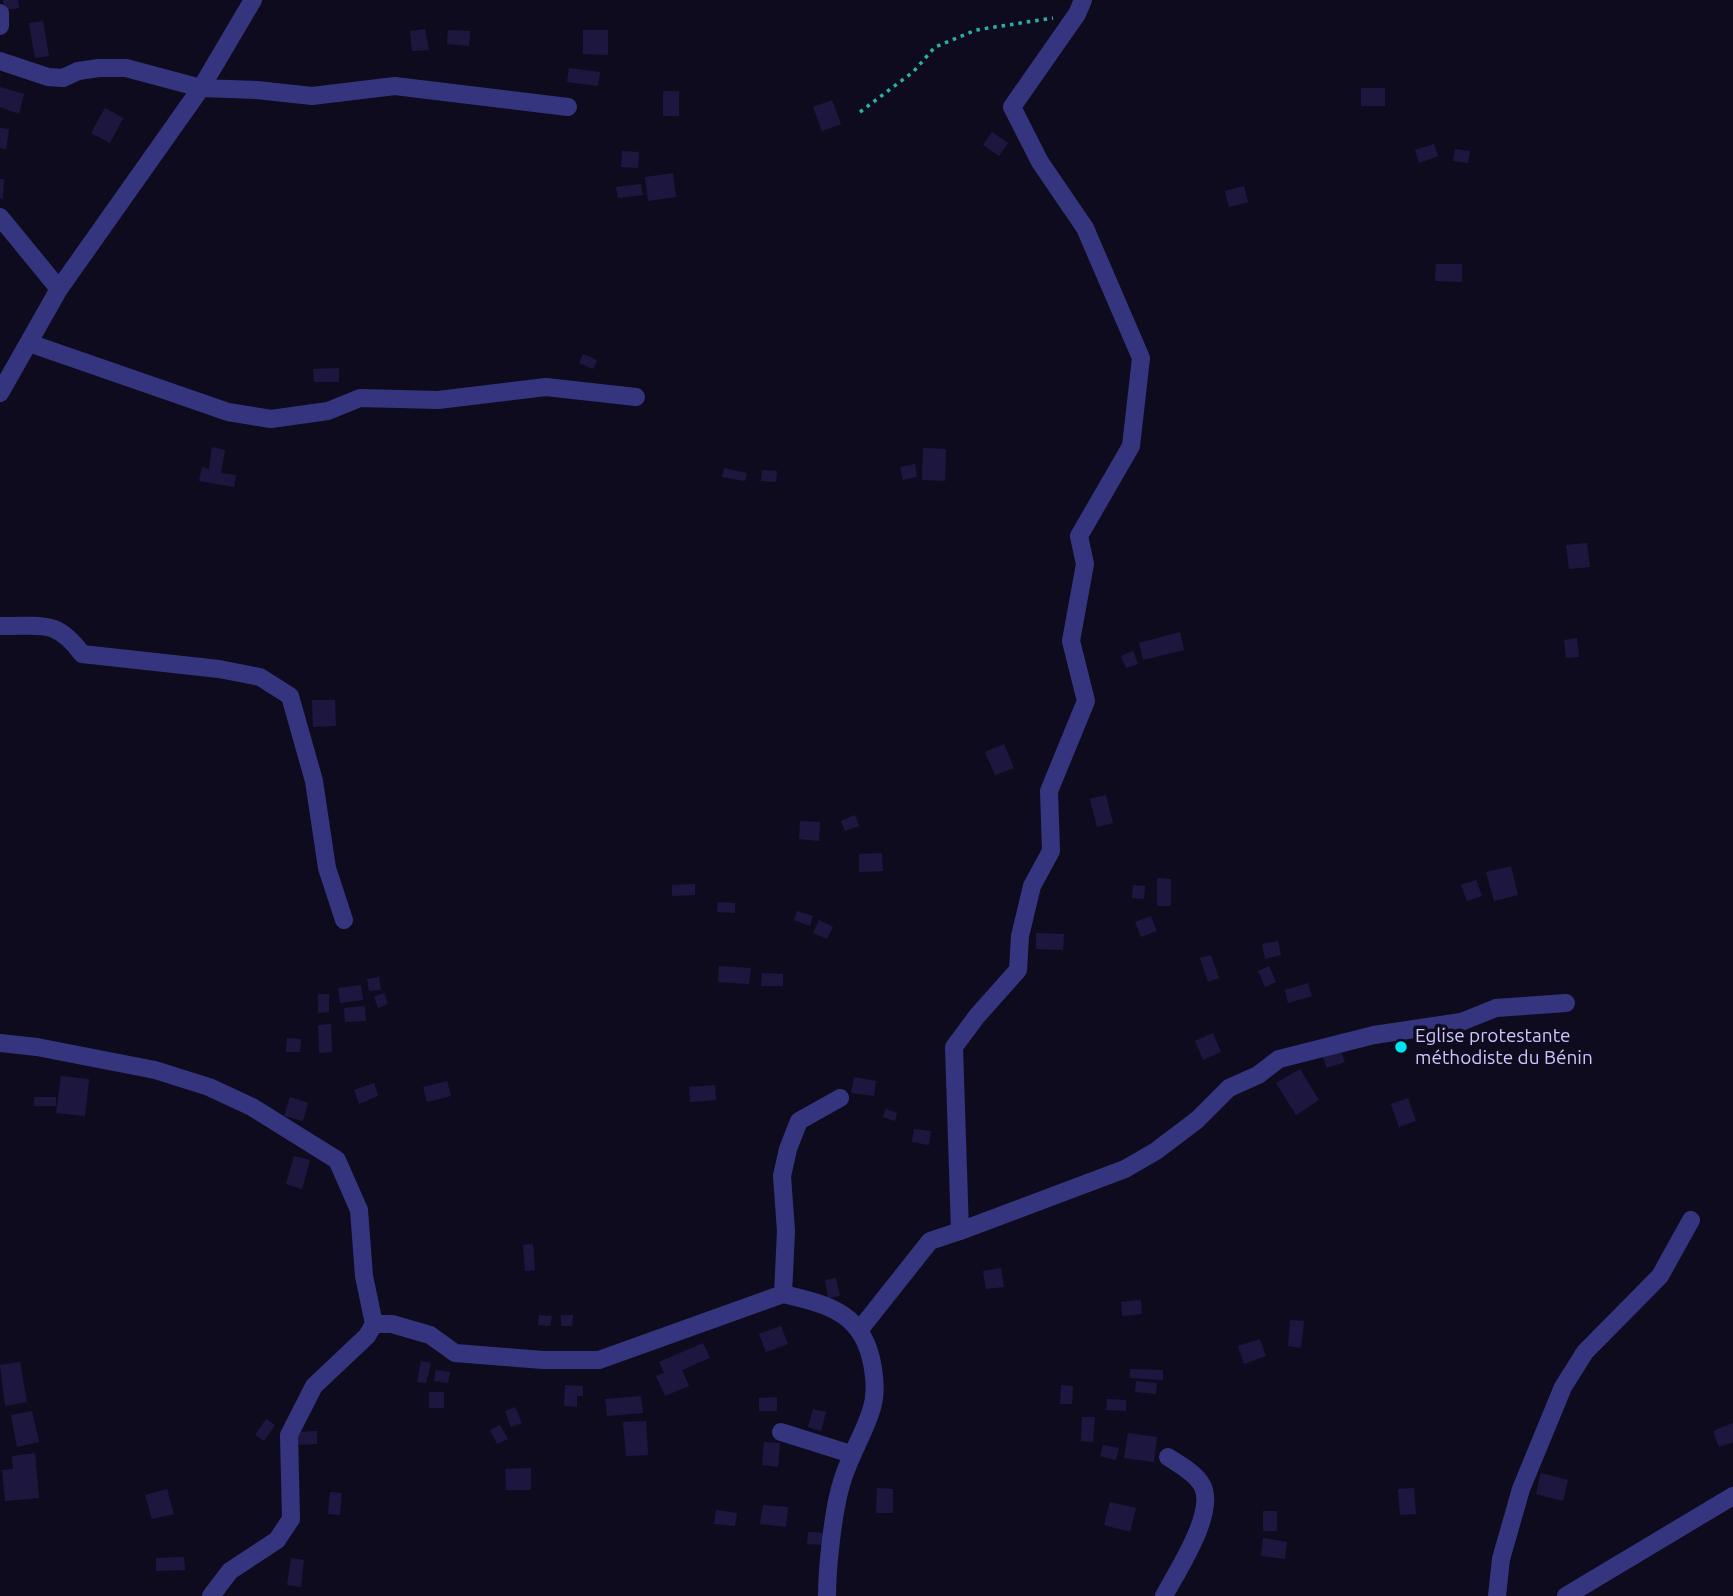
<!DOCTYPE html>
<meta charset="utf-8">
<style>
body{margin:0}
canvas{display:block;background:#0e0b1e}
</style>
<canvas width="1733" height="1596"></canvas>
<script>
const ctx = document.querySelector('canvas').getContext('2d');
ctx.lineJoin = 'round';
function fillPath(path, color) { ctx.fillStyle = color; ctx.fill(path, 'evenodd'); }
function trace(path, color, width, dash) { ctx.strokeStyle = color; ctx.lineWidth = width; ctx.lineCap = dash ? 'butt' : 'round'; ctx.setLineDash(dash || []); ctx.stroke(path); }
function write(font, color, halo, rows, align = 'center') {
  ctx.font = font + ' Ubuntu,sans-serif'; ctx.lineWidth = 7; ctx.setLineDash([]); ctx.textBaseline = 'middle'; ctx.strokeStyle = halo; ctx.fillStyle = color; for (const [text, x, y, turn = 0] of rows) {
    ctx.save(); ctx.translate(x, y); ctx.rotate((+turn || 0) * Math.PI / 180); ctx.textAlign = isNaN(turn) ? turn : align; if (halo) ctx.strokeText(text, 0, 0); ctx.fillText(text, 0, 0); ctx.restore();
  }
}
fillPath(new Path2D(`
 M3,0H18L19,8L5,10Z
 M43,21L49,56L35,58L29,23Z
 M425,29L429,50L412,51L410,31Z
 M448,30L470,31L469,46L447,44Z
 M583,30H608V55L583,54Z
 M569,68L600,72L598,86L567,82Z
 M0,87L24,94L19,114L0,107Z
 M1361,88H1385V106H1361Z
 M663,91H679V116H663Z
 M832,100L841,124L822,131L813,107Z
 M105,108L123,118L110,143L91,133Z
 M0,128L9,129L6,149L0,148Z
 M992,132L1008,143L999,156L983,145Z
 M1434,144L1438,156L1419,163L1415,150Z
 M1455,149L1470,151L1468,163L1453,161Z
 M622,151L639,152L638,168L621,167Z
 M673,173L676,197L648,201L645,177Z
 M0,179H4L3,199L0,198Z
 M641,184L643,195L618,198L616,187Z
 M1244,186L1248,202L1229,207L1225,191Z
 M1436,264H1462V282L1435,281Z
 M583,354L597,360L593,369L579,363Z
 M339,368V382H314L313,369Z
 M212,447L225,450L221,473L236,475L234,487L199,481L202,467L209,469Z
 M923,448L946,449L945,481L922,480Z
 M915,464L917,477L903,480L900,467Z
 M724,468L747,473L745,481L722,477Z
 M762,470L777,471L776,482L761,481Z
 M1587,543L1590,567L1569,569L1566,545Z
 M1180,632L1184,650L1143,660L1139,643Z
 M1577,638L1579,657L1566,658L1564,640Z
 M1133,651L1138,664L1126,668L1121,656Z
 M312,700H335L336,726L313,727Z
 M1004,744L1014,768L995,775L985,752Z
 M1106,795L1113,823L1097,827L1090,799Z
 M855,815L859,826L845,831L841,821Z
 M800,821L820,822L819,841L799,839Z
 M882,853L883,871L859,872V854Z
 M1511,866L1518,895L1494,901L1486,872Z
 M1157,878L1171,879V906H1157Z
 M1476,880L1482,896L1467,901L1461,885Z
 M695,884V895L672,896V885Z
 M1133,885L1145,886L1144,899L1132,898Z
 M718,902L735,903V913L717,912Z
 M797,911L813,916L810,926L794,920Z
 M1151,916L1157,931L1141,937L1135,922Z
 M819,920L833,927L827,939L813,933Z
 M1036,933L1064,934L1063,950L1036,949Z
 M1278,941L1281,955L1265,959L1262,944Z
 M1211,955L1219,978L1208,982L1200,958Z
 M719,966L751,968L749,984L718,982Z
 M1269,966L1276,982L1265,987L1258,971Z
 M762,973L783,974V986H761Z
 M379,977L381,990L369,991L367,979Z
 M1308,983L1312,996L1288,1003L1285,990Z
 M361,985L363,1000L340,1003L338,988Z
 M384,993L388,1004L378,1008L374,997Z
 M318,994H329V1012L318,1013Z
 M365,1006L366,1021L345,1022L344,1008Z
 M331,1024L332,1052L319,1053L318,1025Z
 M1213,1033L1221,1052L1203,1060L1195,1041Z
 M287,1038L301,1039L300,1052H286Z
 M1340,1049L1345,1062L1327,1068L1322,1055Z
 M1300,1069L1319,1100L1296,1115L1276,1083Z
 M61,1076L89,1079L85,1116L56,1113Z
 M854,1077L876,1081L874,1096L851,1093Z
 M447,1081L451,1096L427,1102L423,1087Z
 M374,1083L378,1096L359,1104L354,1090Z
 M715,1085L716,1100L690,1102L689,1087Z
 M34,1097H56V1106H34Z
 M290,1097L308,1103L303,1121L284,1116Z
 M1408,1098L1416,1121L1399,1127L1391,1104Z
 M886,1109L897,1113L895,1121L883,1117Z
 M914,1129L931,1131L929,1145L912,1142Z
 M294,1156L310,1160L302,1189L286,1184Z
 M533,1244L535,1270L525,1271L523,1245Z
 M1001,1268L1004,1287L986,1289L983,1271Z
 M836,1278L840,1296L828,1298L825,1280Z
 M1141,1300L1142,1314L1122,1316L1121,1302Z
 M539,1315L552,1316L550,1326L538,1325Z
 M561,1315H573L572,1326H561Z
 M1290,1320L1304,1321L1301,1348L1288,1346Z
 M781,1326L788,1344L766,1352L759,1334Z
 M1260,1339L1266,1356L1244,1364L1238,1346Z
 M703,1343L710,1358L682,1370L689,1386L665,1396L656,1376L664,1373L659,1362Z
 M421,1361L431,1363L426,1383L417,1382Z
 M20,1362L27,1402L5,1406L0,1365Z
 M1130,1369L1163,1370V1380L1130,1378Z
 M436,1370L450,1372L448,1383L434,1381Z
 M1136,1381L1157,1383L1156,1394L1135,1392Z
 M565,1385L583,1386V1396H577V1407L564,1406Z
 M1061,1385L1073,1386L1072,1404H1060Z
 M429,1392H444V1408H429Z
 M641,1396L643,1413L607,1416L605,1399Z
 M777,1397V1411H759V1398Z
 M1107,1399L1126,1400V1411L1106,1410Z
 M515,1407L522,1423L511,1427L505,1411Z
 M813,1409L826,1412L821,1431L808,1427Z
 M32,1411L39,1442L17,1447L11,1415Z
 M1082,1417H1095L1093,1442L1081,1441Z
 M266,1419L275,1425L264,1441L255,1435Z
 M646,1421L648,1455L626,1456L623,1422Z
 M1733,1423V1442L1719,1447L1713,1431Z
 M500,1425L508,1439L497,1444L490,1430Z
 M317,1431V1444L295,1445L294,1432Z
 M1128,1433L1157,1437L1154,1462L1124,1458Z
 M764,1442L780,1443L778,1467L762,1465Z
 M1103,1445L1119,1448L1116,1460L1100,1456Z
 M35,1453L39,1498L5,1501L2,1470L13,1469L12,1456Z
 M531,1468V1490H506L505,1469Z
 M1541,1473L1568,1480L1563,1501L1536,1494Z
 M877,1488L893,1489V1513H876Z
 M1414,1488L1416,1514L1400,1515L1398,1489Z
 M167,1489L174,1514L152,1519L145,1495Z
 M330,1492L342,1493L340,1515L328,1514Z
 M1110,1502L1136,1508L1130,1532L1104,1525Z
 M763,1505L788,1507L786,1527L760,1524Z
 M716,1510L737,1513L735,1526L714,1524Z
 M1263,1511H1277V1531H1263Z
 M808,1532L825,1533L824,1545L807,1544Z
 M1263,1538L1287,1542L1285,1559L1261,1556Z
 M184,1557L185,1570L156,1571V1558Z
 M291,1558L304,1560L301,1587L287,1585Z`), '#1d173f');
trace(new Path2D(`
 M860,112L913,72L935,47L976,30L1053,18`), '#29b2a4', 3.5, [3.5, 5]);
trace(new Path2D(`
 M0,13V26
 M0,61L48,77L63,78L78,71L99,68H126L201,88L257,90L312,96L395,86L568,107
 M0,217L59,289
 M29,343L228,412L271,419L328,411L360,398L438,400L546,387L636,397
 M0,393L59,289L201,88L253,0
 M0,626C41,627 56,618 82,654L219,669L260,677L290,696L314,781L327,868L344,920
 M0,1043L37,1047L155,1070L209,1087L252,1107L337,1160L359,1210L364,1276L374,1324H392L430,1335L455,1353L543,1360H599L783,1294C831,1305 865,1314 873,1369C875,1383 876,1396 871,1411C863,1436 848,1459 841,1485C833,1512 827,1568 827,1596
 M960,1231L1125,1169L1156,1151L1197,1120L1229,1088L1258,1075L1279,1059L1374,1035L1461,1022L1496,1008L1566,1003
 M783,1294L786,1231L782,1176L788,1149L799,1121L840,1098
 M861,1328L930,1241L960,1231L954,1047L977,1016L1018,970L1020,936L1032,886L1051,851L1049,791L1086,701L1071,641L1085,564L1079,536L1131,446L1141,358L1085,228L1040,162L1012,107L1077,14L1083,0
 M781,1432L851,1454
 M211,1596L230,1571L277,1540L291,1519L289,1435L314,1386L367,1336L374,1324
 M1164,1596C1177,1571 1217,1512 1202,1485C1195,1473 1180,1465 1168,1457
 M1497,1596L1501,1559L1521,1489L1563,1387L1585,1352L1660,1276L1691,1220
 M1566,1596L1733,1496`), '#35357f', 18);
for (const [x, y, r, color] of [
 [1401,1047,7,"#00e5f3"]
]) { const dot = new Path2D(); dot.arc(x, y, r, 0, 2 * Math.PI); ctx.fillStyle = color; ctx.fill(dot); trace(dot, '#0e0b1e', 2.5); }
write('19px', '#ccc8ff', '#0e0b1e', [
 ["Eglise protestante",1415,1036],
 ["méthodiste du Bénin",1415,1058]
], 'left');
</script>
